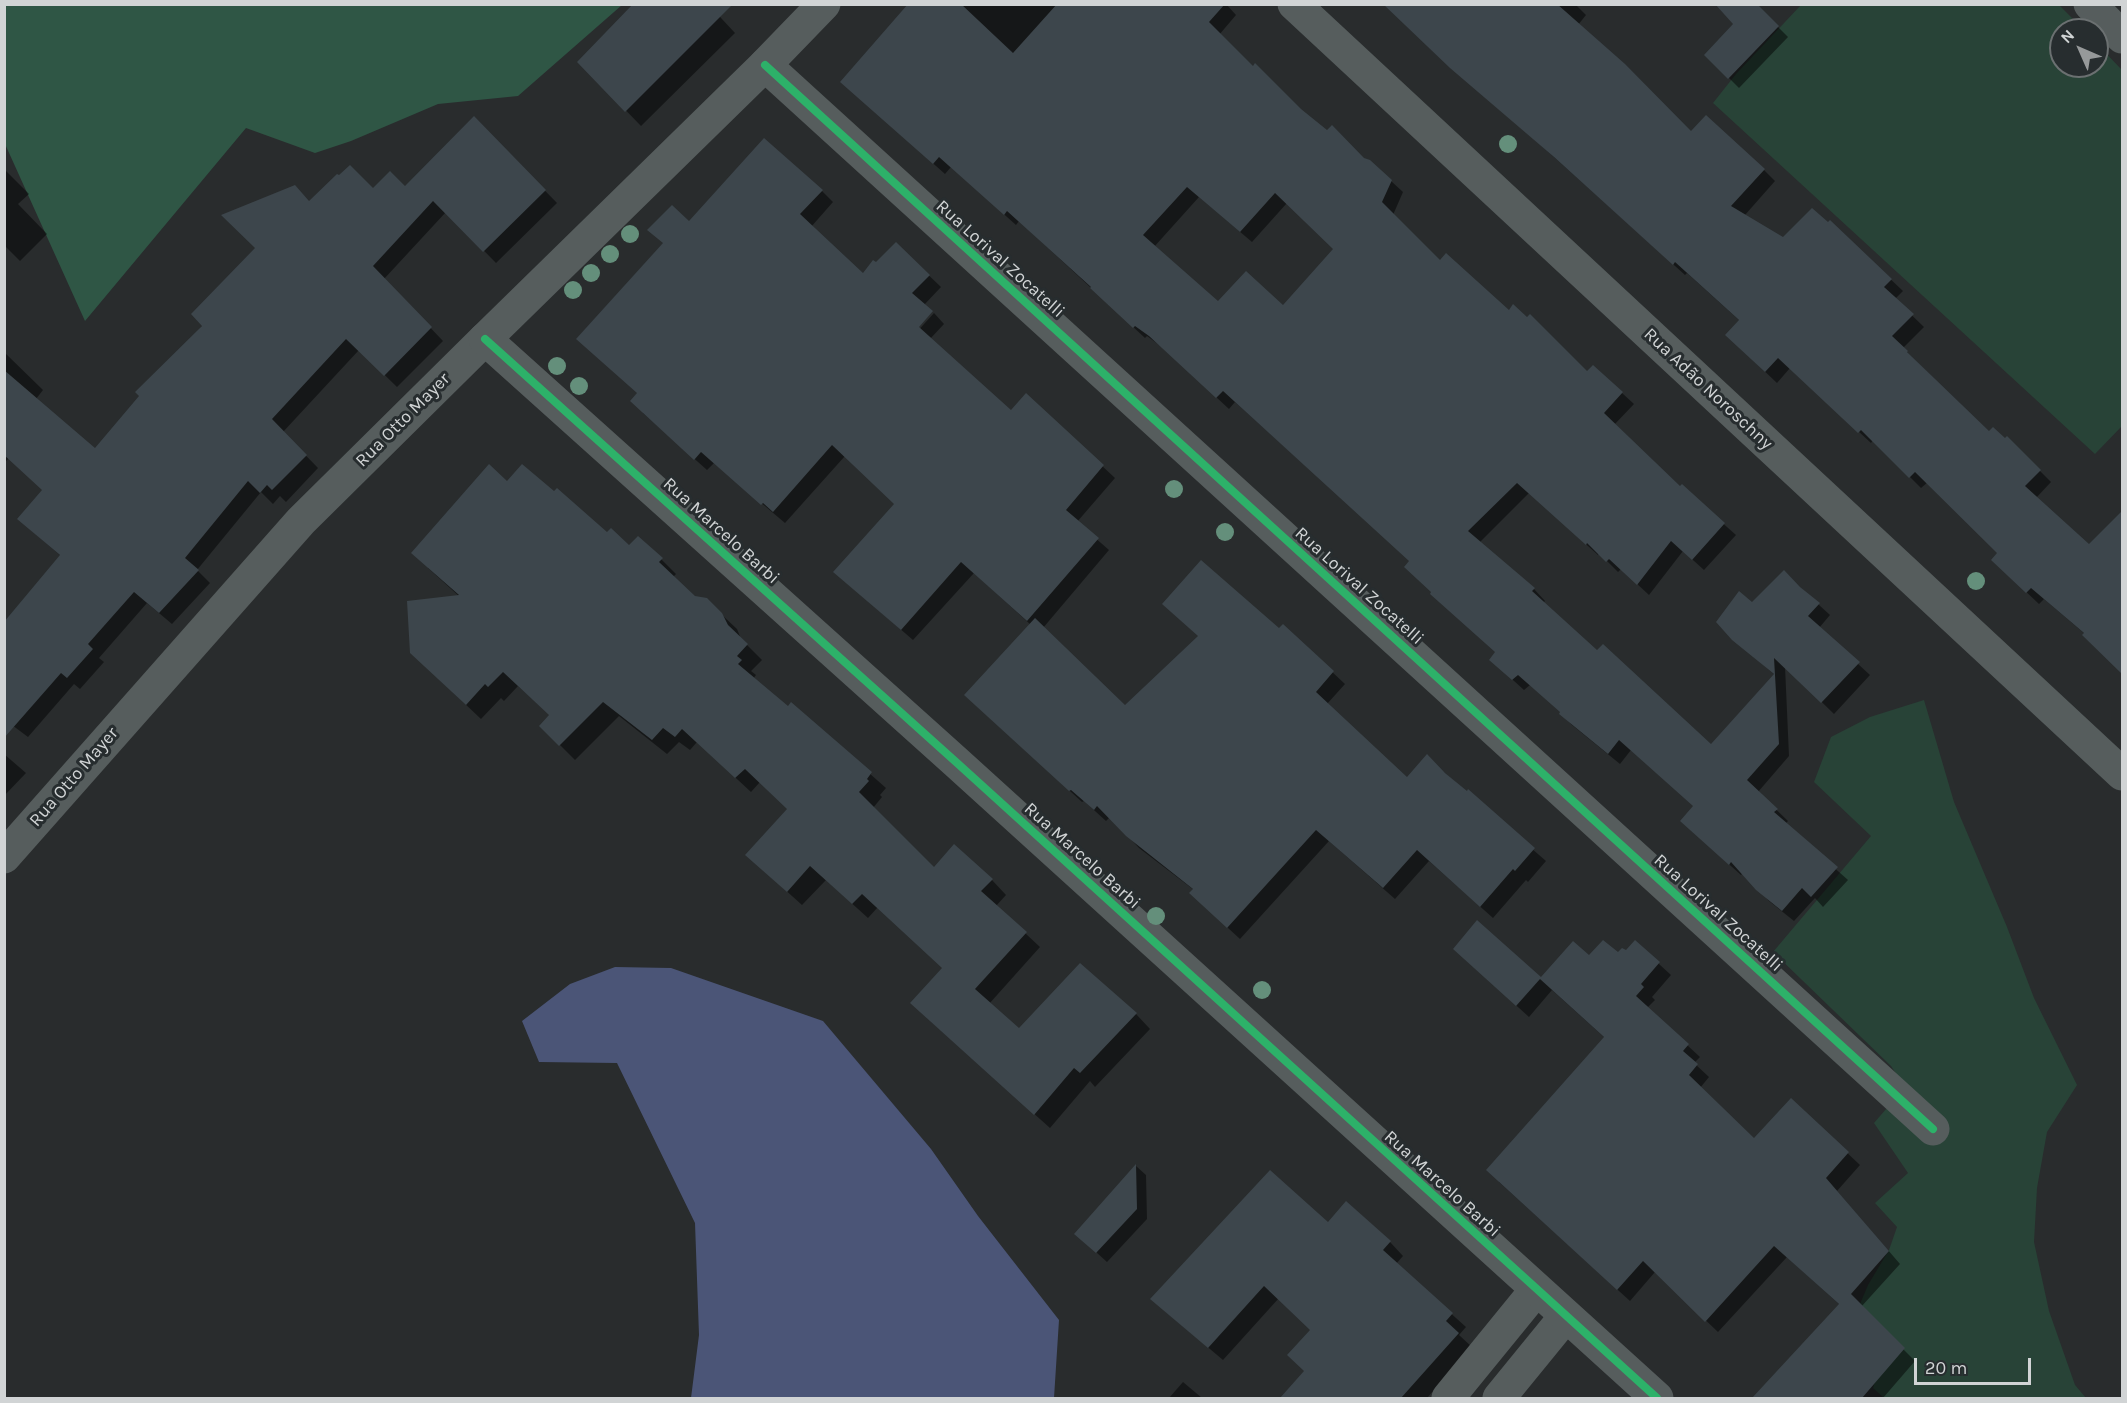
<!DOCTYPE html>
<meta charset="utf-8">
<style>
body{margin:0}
#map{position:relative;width:2127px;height:1403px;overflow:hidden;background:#292c2d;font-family:Karla,sans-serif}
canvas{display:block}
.frame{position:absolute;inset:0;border:6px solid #d1d4d5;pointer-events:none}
.north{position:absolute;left:2049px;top:18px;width:60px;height:60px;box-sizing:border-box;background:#272d2f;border:2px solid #6b7071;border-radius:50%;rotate:315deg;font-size:16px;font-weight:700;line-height:24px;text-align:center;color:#d1d4d5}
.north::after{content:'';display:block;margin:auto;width:21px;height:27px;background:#96999a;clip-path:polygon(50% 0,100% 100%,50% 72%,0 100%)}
.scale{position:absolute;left:1914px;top:1358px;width:117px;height:27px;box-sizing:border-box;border:3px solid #d1d4d5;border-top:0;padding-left:8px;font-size:18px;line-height:21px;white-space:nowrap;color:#d1d4d5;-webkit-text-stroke:4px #272d2f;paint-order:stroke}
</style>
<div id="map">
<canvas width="2127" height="1403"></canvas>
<div class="frame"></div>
<div class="north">N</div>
<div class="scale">20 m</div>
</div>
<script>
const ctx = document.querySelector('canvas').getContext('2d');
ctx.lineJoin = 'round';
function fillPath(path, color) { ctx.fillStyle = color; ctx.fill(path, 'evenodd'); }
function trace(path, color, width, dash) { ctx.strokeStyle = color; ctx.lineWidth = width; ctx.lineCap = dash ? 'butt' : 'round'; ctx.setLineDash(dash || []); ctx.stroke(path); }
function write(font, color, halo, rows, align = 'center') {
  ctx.font = font + ' Karla,sans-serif'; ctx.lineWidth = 6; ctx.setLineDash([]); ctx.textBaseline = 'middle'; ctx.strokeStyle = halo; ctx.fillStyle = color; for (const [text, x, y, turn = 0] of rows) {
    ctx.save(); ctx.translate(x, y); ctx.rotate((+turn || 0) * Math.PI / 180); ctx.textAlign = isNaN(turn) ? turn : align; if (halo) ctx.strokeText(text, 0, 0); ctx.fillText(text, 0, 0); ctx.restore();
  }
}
fillPath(new Path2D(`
 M1801,5H2059L2084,30H2061V66H2097V44L2122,70V426L2095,454L1713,103L1736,74Z
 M1924,700L1954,802L2007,927L2034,998L2077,1085L2047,1132L2037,1188L2034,1242L2049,1311L2075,1385L2086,1398H1884L1873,1388L1887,1345L1855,1316L1868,1285L1889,1250L1897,1227L1875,1203L1908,1173L1874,1123L1905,1087L1891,1066L1773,952L1871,836L1814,782L1831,737L1870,717Z`), '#284337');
fillPath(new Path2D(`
 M4,5L5,4L622,5L518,96L438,104L351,141L315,153L246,128L85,321L5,144Z`), '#2f5645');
fillPath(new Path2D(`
 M615,967L671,968L823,1021L931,1149L978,1216L1059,1320L1054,1398H691L699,1335L695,1223L617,1063L539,1062L522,1021L570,984Z`), '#4b5577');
fillPath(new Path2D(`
 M708,4L735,33L641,126L579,62Z
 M910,4H1226L1236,15L1219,35L1300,110L1391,181L1403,192L1393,215L1440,262L1509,312L1587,373L1593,367L1622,393L1634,404L1614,425L1680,489L1682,487L1736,535L1704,570L1683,551L1649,595L1621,569L1618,572L1599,553L1598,555L1529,493L1479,543L1534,589L1545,601L1543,603L1597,652L1711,746L1775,675L1733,639L1752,604L1795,583L1830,615L1819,628L1870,675L1834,714L1785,666L1789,756L1758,792L1788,821L1785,824L1848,880L1823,907L1815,898L1794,921L1769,901L1743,873L1741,875L1693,832L1695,806L1631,750L1620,764L1572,725L1561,714L1562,712L1530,685L1524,690L1503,671L1497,653L1433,592L1411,561L1235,402L1229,409L1162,347L1147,336L1145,338L1019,221L1016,225L951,167L945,174L854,93ZM1199,197L1252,242L1287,203L1335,249L1283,307L1218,304L1154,247Z
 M1384,4H1575L1586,15L1578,25L1691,133L1764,170L1775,181L1745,215L1784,239L1830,222L1903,291L1895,299L1924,327L1903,348L1989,434L2005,440L2007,438L2051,482L2036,498L2089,546L2122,513V672L2095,647L2085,634L2044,599L2039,604L2004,571L1999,553L1928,482L1921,488L1873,440L1871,443L1790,368L1777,383L1739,347L1740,321L1687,273L1685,275Z
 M1755,4L1788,37L1739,88L1706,55Z
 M474,118L557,203L496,263L446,212L384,279L443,341L397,387L359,350L283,432L318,468L286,502L280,496L273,504L261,492L197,570L210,583L172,624L147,603L99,658L104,662L80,689L74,684L28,737L4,719L61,556L32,531L44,490L9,458L4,463V352L43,390L36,399L95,450L309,202L373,190L405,188Z
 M4,169L29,194L18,204L47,234L20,261L4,245Z
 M822,191L833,202L811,227L863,276L896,244L941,287L924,305L913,332L915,334L934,313L944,324L930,339L1011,413L1026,395L1115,478L1077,522L1109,550L1043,628L1125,707L1279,630L1283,626L1345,684L1327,704L1408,779L1439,768L1546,861L1528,882L1526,880L1493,918L1429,861L1395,899L1329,841L1240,939L1203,905L1194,890L1139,848L1110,817L1106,821L1084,801L1082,802L978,707L1031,625L974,573L913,640L847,583L896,504L845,456L785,523L714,463L707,470L643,413L638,394L689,223Z
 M507,484L607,534L629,548L661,559L676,574L673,577L694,597L706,600L737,629L741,639L762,660L751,671L756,675L753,679L788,708L791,704L886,788L880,795L882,797L873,808L934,869L992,880L1006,895L996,906L1040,947L989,1004L1019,1031L1136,1014L1150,1029L1095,1087L1090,1081L1050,1128L927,1018L943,968L878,907L868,918L826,880L802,905L762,869L789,809L760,782L751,792L697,742L690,750L679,742L667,754L619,716L575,760L541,726L550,715L518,686L504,701L501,698L481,719L426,667L460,597L428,568Z
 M4,754L26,773L4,796Z
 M1477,922L1541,979L1589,957L1626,952L1635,942L1671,975L1652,997L1655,1000L1647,1008L1700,1057L1694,1063L1709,1077L1700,1088L1754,1140L1791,1100L1860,1165L1837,1191L1900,1264L1861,1307L1915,1361L1883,1398H1753L1840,1305L1787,1257L1718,1332L1655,1272L1630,1301L1499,1182L1605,1038L1552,990L1529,1017L1466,960Z
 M1136,1166L1146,1175L1147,1219L1107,1262L1076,1234Z
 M1328,1224L1390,1242L1403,1256L1396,1264L1466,1327L1459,1335L1472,1347L1427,1398H1282L1306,1372L1312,1330L1279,1298L1223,1360L1166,1312Z
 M1183,1382L1202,1398H1169Z`), '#0007');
fillPath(new Path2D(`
 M633,4H733L625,112L577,62Z
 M908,4H961L1013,53L1057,4H1225L1209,22L1253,66L1255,63L1301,109L1327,130L1332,125L1364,158L1370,160L1392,180L1382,202L1440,260L1446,253L1509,310L1513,304L1527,317L1530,314L1587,371L1593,365L1623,392L1604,413L1680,486L1682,484L1725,523L1692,560L1671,541L1637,585L1609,559L1606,562L1587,543L1586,545L1517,483L1468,531L1535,588L1532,591L1597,650L1603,644L1711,744L1774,674L1732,640L1716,622L1739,591L1752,602L1784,570L1800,587L1820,603L1808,616L1860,662L1821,703L1774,658L1779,744L1747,780L1778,809L1774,812L1838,867L1811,897L1802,888L1782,911L1756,890L1731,862L1729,865L1680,821L1693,806L1619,740L1608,754L1559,714L1560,712L1518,675L1512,680L1489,660L1495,652L1430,594L1431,592L1404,567L1409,561L1223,391L1216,398L1149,336L1135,326L1133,328L1090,288L1091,287L1007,211L1004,215L939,157L933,164L840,82ZM1187,187L1240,232L1275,193L1333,249L1283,305L1246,271L1218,301L1143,235Z
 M1383,4H1557L1625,64L1691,131L1706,115L1765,169L1731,206L1783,237L1812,208L1828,222L1830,220L1892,279L1884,287L1914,314L1892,336L1908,351L1907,352L1989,431L1993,427L2005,438L2007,436L2041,470L2025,486L2089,544L2122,511V674L2082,635L2084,633L2031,588L2026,593L1991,560L1997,553L1915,472L1909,478L1861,430L1858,433L1778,358L1765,372L1725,335L1739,320L1675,262L1673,265L1554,157L1450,68Z
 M1715,4H1757L1779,26L1728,79L1704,55L1733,24Z
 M474,116L546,190L483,252L433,201L373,266L432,327L384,376L346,339L272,419L307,455L272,490L267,485L260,493L248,481L185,558L199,570L159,613L134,592L88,644L93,649L67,678L61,673L4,738V622L60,555L17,519L42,490L4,455V370L95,448L139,396L135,392L202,326L191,314L255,248L221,215L295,185L309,201L337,174L339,175L350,165L373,188L390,171L405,186Z
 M764,138L823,190L800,214L863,273L873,260L876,262L896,242L930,275L912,293L933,311L919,327L1011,410L1026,393L1104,465L1066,510L1099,538L1027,621L961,562L901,630L833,572L894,504L832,445L773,512L763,503L761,505L701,452L694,460L630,401L637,393L576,339L663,243L647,230L672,205L689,221Z
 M489,464L507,481L522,464L554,491L557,488L607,532L611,528L629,545L638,536L663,558L659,562L695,596L707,598L722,613L728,625L748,644L737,656L742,660L738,664L788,706L791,702L872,772L867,779L869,781L859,792L934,867L954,844L993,879L981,891L1027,932L975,989L1019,1028L1080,963L1137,1013L1080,1073L1074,1068L1034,1115L910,1003L942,968L862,894L852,904L810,866L787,892L745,855L787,809L745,769L735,778L682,729L675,737L663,728L652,740L603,702L559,746L539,726L549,715L503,672L488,687L485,684L466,705L410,653L407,601L459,595L411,553Z
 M1201,560L1279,628L1283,624L1334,671L1316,692L1407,777L1427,754L1445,773L1467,791L1468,789L1535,848L1515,871L1513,869L1480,907L1417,850L1383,888L1316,830L1227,928L1189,893L1193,889L1126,836L1097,806L1094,810L1071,790L1069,791L964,695L1035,618L1125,705L1198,636L1162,604Z
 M1477,920L1541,977L1573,941L1589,955L1603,940L1618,952L1622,948L1626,950L1635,940L1660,962L1641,984L1644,987L1636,996L1689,1044L1683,1051L1698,1064L1689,1075L1754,1138L1791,1098L1849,1152L1826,1178L1889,1251L1851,1294L1905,1348L1862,1398H1752L1839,1304L1774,1246L1705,1322L1643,1261L1617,1290L1486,1170L1604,1037L1540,979L1516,1006L1453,949Z
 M1136,1164L1137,1209L1096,1253L1074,1234Z
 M1270,1170L1328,1222L1346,1201L1391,1241L1383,1250L1453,1313L1446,1321L1459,1333L1401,1398H1280L1304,1371L1287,1355L1310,1330L1264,1286L1208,1348L1150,1299Z`), '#3d464c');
trace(new Path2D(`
 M1294,4L2122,774
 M2090,4L2122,37
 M765,65L1933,1129
 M4,857L301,521L485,339
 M1448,1398L1536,1290
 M1499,1398L1565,1317`), '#565d5d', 33);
trace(new Path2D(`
 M824,4L765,65L485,339L956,762L1657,1398`), '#565d5d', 33);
trace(new Path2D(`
 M765,65L1933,1129
 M485,339L956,762L1657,1398`), '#2db169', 8);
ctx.fillStyle = '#648f7b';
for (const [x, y] of [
 [1508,144],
 [630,234],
 [610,254],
 [591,273],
 [573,290],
 [557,366],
 [579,386],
 [1174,489],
 [1225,532],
 [1976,581],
 [1156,916],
 [1262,990]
]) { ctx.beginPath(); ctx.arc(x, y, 9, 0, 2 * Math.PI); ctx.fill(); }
write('18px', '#d1d4d5', '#272d2f', [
 ["Rua Lorival Zocatelli",1000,259,42],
 ["Rua Adão Noroschny",1708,389,43],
 ["Rua Otto Mayer",403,420,-45],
 ["Rua Marcelo Barbi",721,531,42],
 ["Rua Lorival Zocatelli",1359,586,42],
 ["Rua Otto Mayer",74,777,-49],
 ["Rua Marcelo Barbi",1082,856,42],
 ["Rua Lorival Zocatelli",1718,913,42],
 ["Rua Marcelo Barbi",1442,1184,42]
]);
</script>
